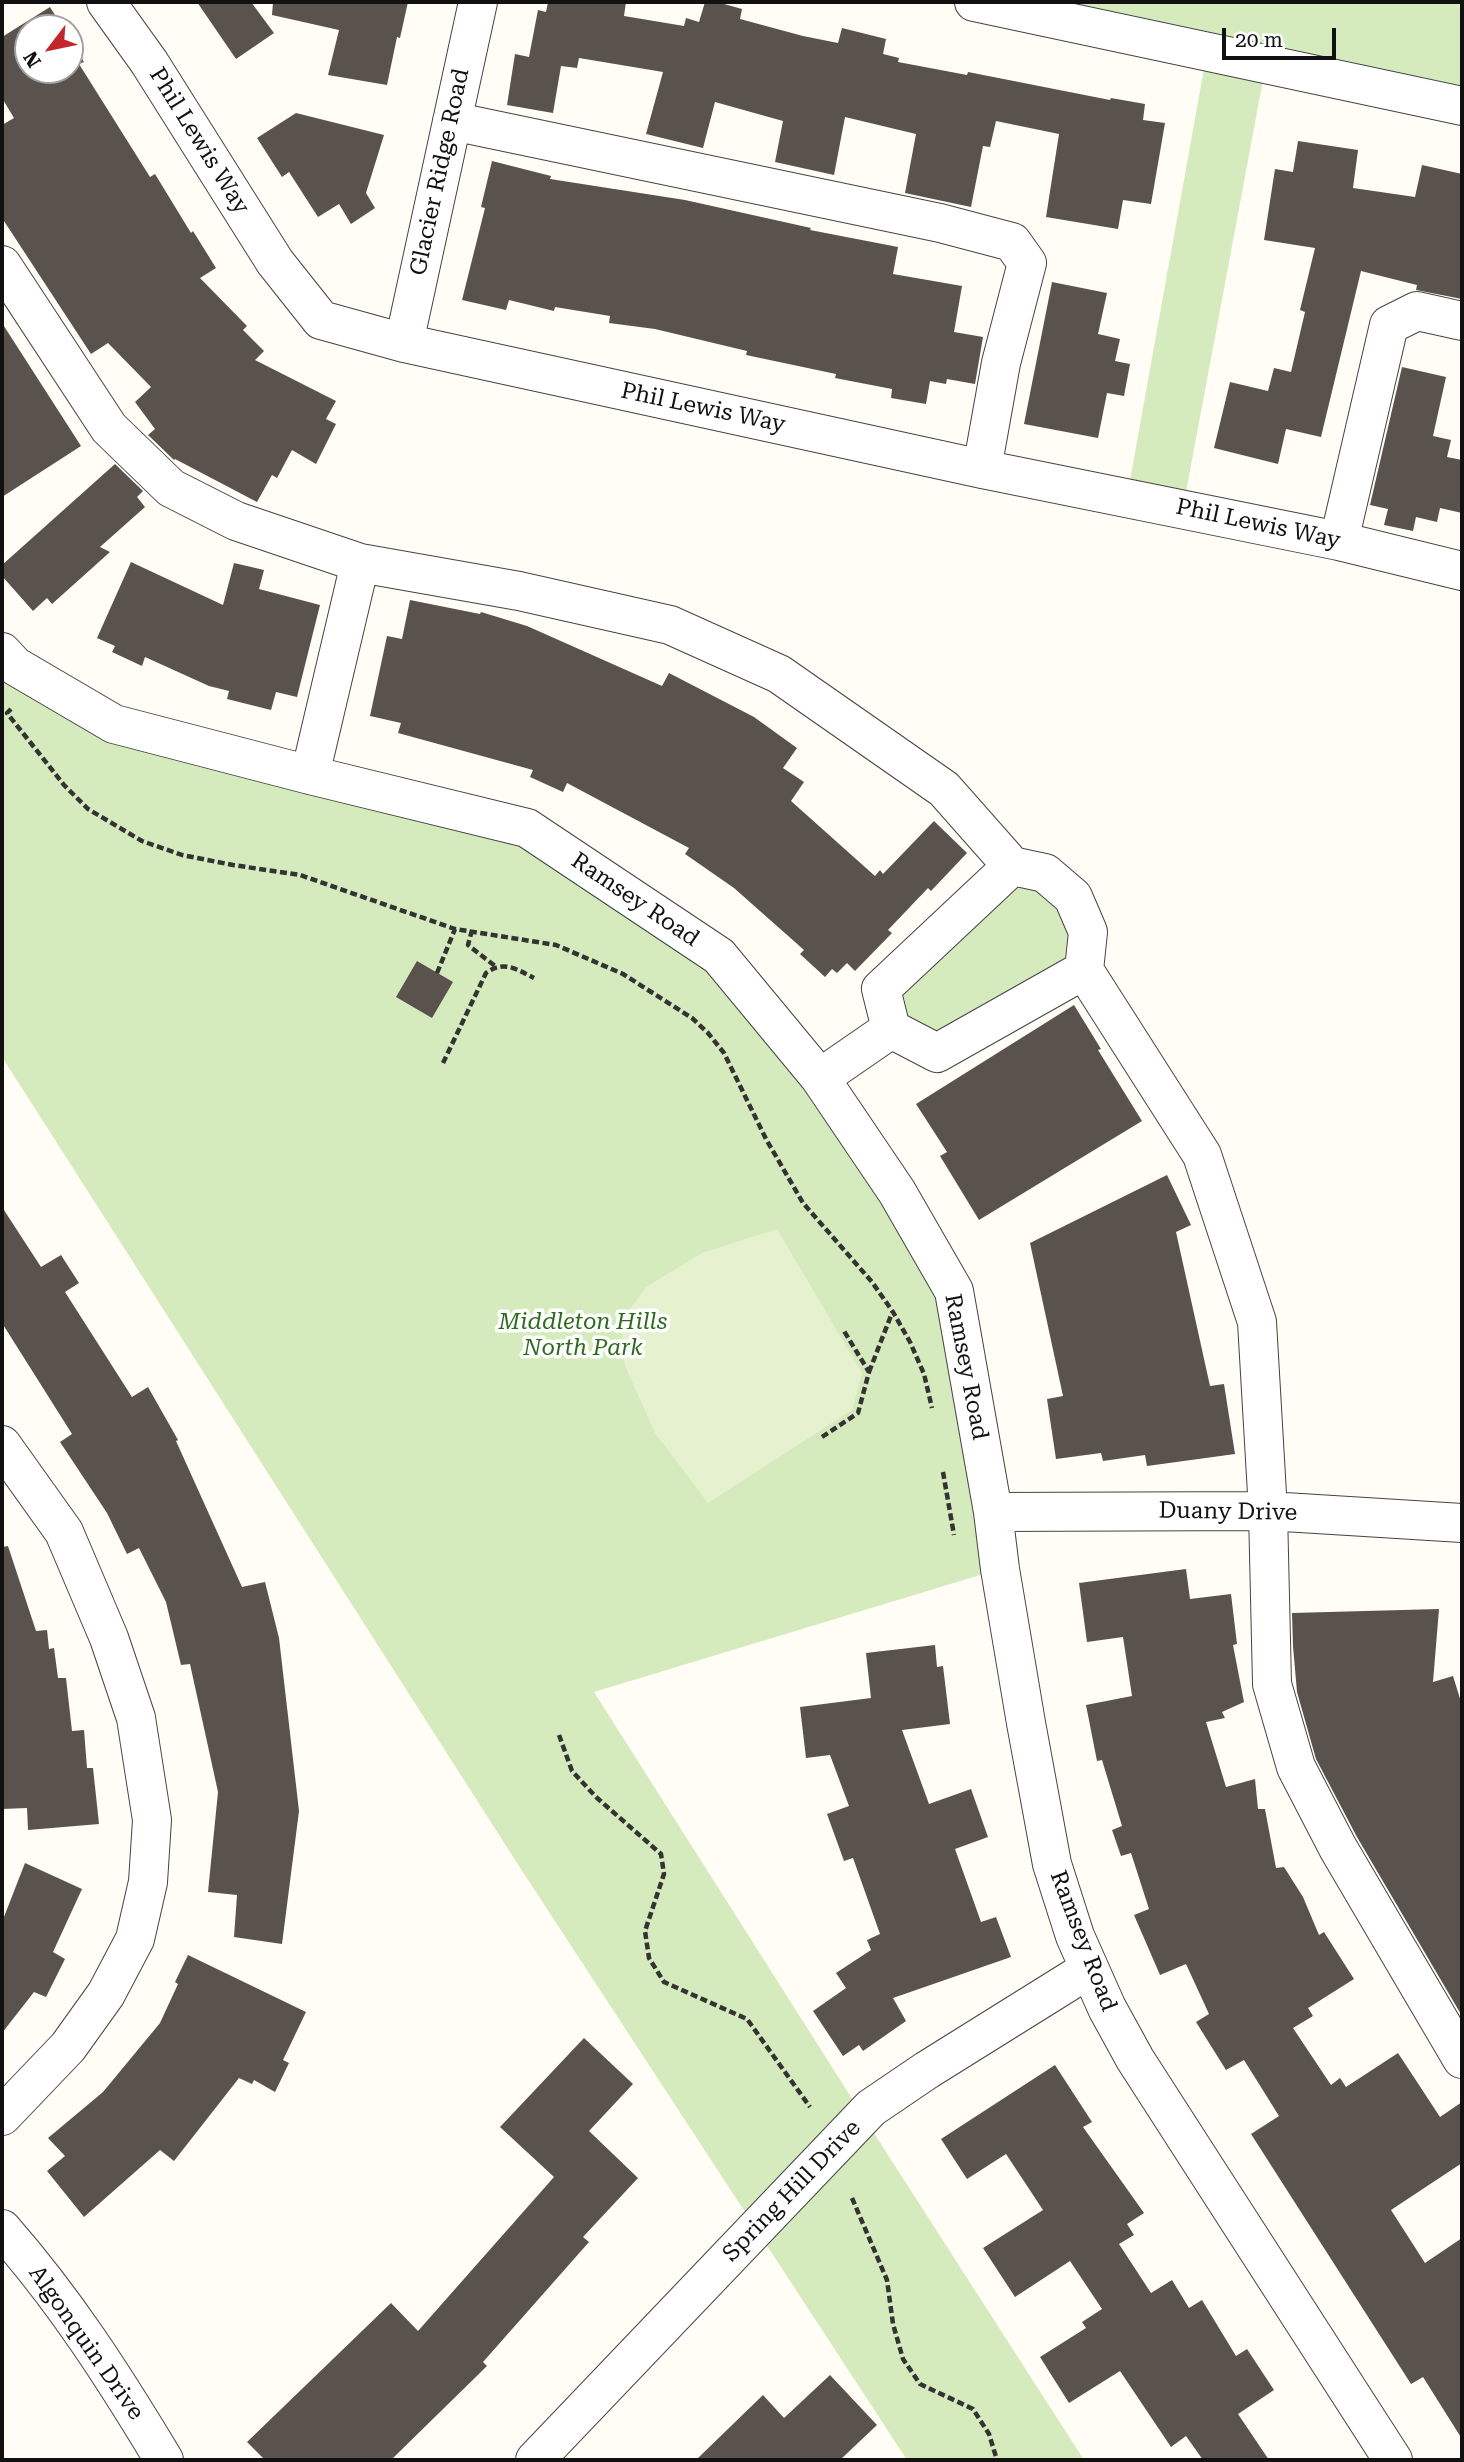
<!DOCTYPE html>
<style>
body{margin:0}
#map{position:relative;width:1464px;height:2462px;overflow:hidden;background:#fffdf5;font-family:"Roboto Serif",serif}
canvas{display:block}
.frame{position:absolute;inset:0;border:4px solid #111;pointer-events:none}
.north{position:absolute;left:14px;top:14px;width:70px;height:70px;box-sizing:border-box;background:#fff;border:2px solid #a0a0a0;border-radius:50%;rotate:238deg;font-size:19px;font-weight:700;line-height:28px;text-align:center;color:#111}
.north::after{content:'';display:block;margin:auto;width:24px;height:32px;background:#c4262e;clip-path:polygon(50% 0,100% 100%,50% 72%,0 100%)}
.scale{position:absolute;left:1222px;top:28px;width:114px;height:32px;box-sizing:border-box;border:4px solid #111;border-top:0;padding-left:9px;font-size:21px;line-height:24px;white-space:nowrap;color:#111;-webkit-text-stroke:5px #fff;paint-order:stroke}
</style>
<div id="map">
<canvas width="1464" height="2462"></canvas>
<div class="frame"></div>
<div class="north">N</div>
<div class="scale">20 m</div>
</div>
<script>
const ctx = document.querySelector('canvas').getContext('2d');
ctx.lineJoin = 'round';
function fillPath(path, color) { ctx.fillStyle = color; ctx.fill(path, 'evenodd'); }
function trace(path, color, width, dash) { ctx.strokeStyle = color; ctx.lineWidth = width; ctx.lineCap = dash ? 'butt' : 'round'; ctx.setLineDash(dash || []); ctx.stroke(path); }
function write(font, color, halo, rows, align = 'center') {
  ctx.font = font + ' "Roboto Serif",serif'; ctx.lineWidth = 7; ctx.setLineDash([]); ctx.textBaseline = 'middle'; ctx.strokeStyle = halo; ctx.fillStyle = color; for (const [text, x, y, turn = 0] of rows) {
    ctx.save(); ctx.translate(x, y); ctx.rotate((+turn || 0) * Math.PI / 180); ctx.textAlign = isNaN(turn) ? turn : align; if (halo) ctx.strokeText(text, 0, 0); ctx.fillText(text, 0, 0); ctx.restore();
  }
}
fillPath(new Path2D(`
 M974,2H1462V106L1266,64L1183,508L1127,497L1207,52Z
 M15,666L114,724L527,828L719,956L954,1291L1000,1569L594,1692L870,2127L1084,2460H907L517,1863L2,1057V682Z
 M1012,866L1045,873L1084,970L937,1053L881,989Z`), '#d5ebbd');
fillPath(new Path2D(`
 M777,1229L862,1373L852,1410L708,1503L655,1433L625,1366L621,1321L646,1287L702,1253Z`), '#e6f2cf');
fillPath(new Path2D(`
 M197,2H251L274,33L236,59Z
 M273,2H408L400,38L397,37L387,85L328,75L339,30L272,15Z
 M548,2H626L624,16L684,26L686,18L699,22L705,2H717L742,9L740,19L803,36L838,43L842,28L886,39L883,54L899,58L898,62L967,75L968,72L1110,100L1111,98L1145,104L1143,120L1165,123L1151,204L1123,200L1118,229L1046,217L1059,134L996,121L990,147L983,146L971,207L905,193L916,134L845,117L834,175L775,162L783,121L715,102L703,148L646,134L663,72L579,58L577,68L561,66L553,113L507,105L515,54L529,57L538,10L546,12Z
 M50,7L63,28H28V70H70V40L84,62L79,64L150,177L155,174L191,233L193,231L216,268L200,278L247,326L243,330L264,351L255,360L336,401L326,419L336,424L316,464L292,450L277,478L272,475L257,502L175,459L174,460L148,435L155,429L135,402L151,387L108,343L91,354L2,218V125L14,118L2,98V37Z
 M296,113L384,135L366,193L375,208L351,224L339,204L318,217L289,172L282,177L257,138Z
 M1298,141L1358,150L1353,188L1415,197L1422,165L1462,174V299L1416,290L1417,285L1361,271L1321,437L1286,429L1278,464L1214,448L1230,382L1268,391L1274,368L1291,372L1305,312L1300,310L1315,248L1264,240L1275,169L1293,172Z
 M492,161L551,176L550,179L685,200L811,228L810,230L898,247L893,274L962,286L954,332L983,337L975,384L947,379L946,384L930,381L926,404L891,398L892,389L835,378L836,374L746,355L747,351L655,329L609,323L610,316L555,307L554,311L509,300L506,310L462,300L485,208L481,207Z
 M1052,282L1107,293L1098,334L1120,339L1115,361L1130,364L1124,396L1107,393L1098,438L1024,424Z
 M2,323L81,446L2,497Z
 M1402,367L1446,377L1433,436L1451,440L1447,457L1462,460V513L1440,508L1437,522L1416,517L1413,531L1384,525L1388,509L1370,505Z
 M115,464L143,491L137,497L145,507L100,547L110,552L52,604L47,598L33,611L2,576V565Z
 M131,562L223,605L234,563L264,570L259,589L320,605L297,697L276,692L271,710L227,699L229,691L209,686L145,657L142,666L112,652L115,646L97,638Z
 M410,600L480,614L481,612L527,626L662,686L669,673L754,717L797,748L783,768L804,782L791,801L875,876L880,870L883,874L934,821L967,853L931,891L928,888L888,930L892,933L855,971L847,963L837,973L832,969L825,977L800,954L804,950L734,888L685,854L689,848L567,783L563,792L530,777L533,770L398,733L401,723L370,716L387,636L402,639Z
 M417,961L453,982L432,1018L396,997Z
 M1074,1005L1101,1049L1098,1050L1142,1121L979,1220L940,1156L947,1152L916,1104Z
 M1167,1175L1191,1225L1176,1232L1210,1386L1224,1384L1235,1454L1147,1466L1145,1455L1103,1461L1101,1453L1056,1459L1047,1399L1063,1396L1030,1243Z
 M2,1207L41,1267L61,1255L79,1283L65,1292L132,1397L148,1387L178,1440L176,1441L242,1587L265,1582L279,1638L299,1811L282,1944L234,1937L237,1895L208,1892L218,1792L190,1664L181,1665L166,1602L139,1548L127,1554L107,1513L60,1442L72,1434L2,1323Z
 M8,1546L36,1631L47,1630L49,1649L54,1648L58,1678H66L72,1731L84,1730L87,1768H93L99,1824L28,1830L27,1808L2,1809V1547Z
 M1186,1569L1190,1599L1231,1594L1237,1644L1233,1645L1244,1702L1222,1712L1225,1718L1206,1722L1226,1787L1255,1779L1258,1809H1265L1276,1868L1284,1867L1303,1897L1319,1935L1324,1932L1354,1979L1308,2008L1313,2016L1293,2028L1331,2085L1340,2078L1346,2087L1398,2053L1440,2117L1462,2102V2163L1391,2210L1425,2263L1462,2238V2439L1423,2377L1411,2384L1251,2134L1279,2116L1244,2060L1226,2070L1196,2022L1209,2014L1186,1964L1160,1975L1134,1915L1149,1909L1131,1853L1121,1856L1112,1830L1122,1826L1102,1760L1097,1761L1086,1705L1132,1696L1123,1637L1087,1642L1079,1583Z
 M1439,1609L1433,1682L1453,1676L1462,1705V2016L1357,1837L1316,1759L1297,1692L1293,1646L1292,1613Z
 M935,1645L937,1667L943,1666L950,1724L902,1730L929,1804L971,1789L988,1837L955,1849L981,1922L996,1917L1011,1957L893,1998L906,2021L863,2051L859,2045L843,2056L813,2011L846,1988L836,1973L871,1950L867,1940L880,1934L853,1858L844,1861L827,1814L849,1806L830,1755L806,1758L800,1707L871,1698L866,1653Z
 M25,1863L82,1889L53,1952L65,1959L46,1997L34,1992L2,2033V1922Z
 M188,1955L306,2012L283,2060L289,2063L275,2092L254,2080L252,2084L239,2078L174,2161L160,2150L84,2217L47,2171L65,2156L48,2138L103,2092L160,2023L178,1984L175,1982Z
 M584,2038L633,2084L589,2131L638,2178L583,2237L589,2242L483,2362L487,2366L391,2460H265L247,2442L391,2303L418,2331L554,2177L500,2127Z
 M1055,2065L1092,2122L1083,2127L1144,2213L1127,2224L1134,2235L1119,2244L1151,2293L1172,2280L1189,2308L1202,2300L1236,2356L1247,2349L1274,2390L1238,2414L1269,2460H1203L1186,2436L1171,2447L1120,2371L1069,2403L1040,2357L1086,2328L1082,2322L1102,2309L1070,2261L1015,2297L983,2248L1043,2210L1006,2154L967,2179L941,2139Z
 M830,2375L877,2425L840,2460H696L763,2395L784,2418Z`), '#5a524d');
const minor = new Path2D(`
 M106,2L149,62L275,262L321,320L404,343L982,469L1339,541L1462,571
 M974,2L1462,106
 M452,121L940,223L1012,242L1027,263L1001,363L982,469
 M2,265L109,428L171,488L236,521L360,563L519,591L670,625L779,674L944,789L1012,866L1045,873L1073,897L1088,932L1084,970L1202,1155L1257,1322L1268,1511L1272,1684L1296,1767L1338,1848L1462,2059
 M404,343L478,2
 M1339,541L1389,325L1417,311L1462,321
 M2,652L15,666L114,724L310,775L527,828L719,956L820,1078L897,1192L954,1291L993,1512L1000,1569L1026,1723L1052,1864L1075,1936L1107,2008L1135,2059L1393,2460
 M310,775L360,563
 M1012,866L881,989L891,1029L937,1053L1084,970
 M820,1078L891,1029
 M2,1445L64,1532L109,1638L136,1718L152,1820L148,1882L135,1939L106,1994L68,2047L2,2116
 M993,1512L1268,1511L1462,1523
 M2,2229C66,2302 114,2377 164,2460
 M535,2460L871,2108L927,2070L1089,1969`);
trace(minor, '#444', 40);
trace(new Path2D(`
 M11,709L7,713L64,785L88,809L142,841L182,855L233,865L300,875L455,929L556,945L623,974L692,1018L708,1033L724,1053L766,1139L803,1203L872,1282L893,1312L910,1342L924,1374L932,1408
 M472,930L468,945L495,966
 M437,973L455,929
 M443,1063L486,973C504,960 516,969 534,978
 M869,1372L892,1313
 M822,1437L858,1413L869,1372L844,1331
 M943,1472L954,1535
 M559,1735L572,1771L596,1797L661,1854L664,1874L645,1931L649,1958L664,1982L747,2019L810,2107
 M852,2198L887,2280L893,2324L903,2359L920,2384L973,2409L989,2434L997,2460`), '#333', 4.5, [7, 3.5]);
trace(minor, '#fff', 38);
write('23px', '#111', '#fff', [
 ["Phil Lewis Way",199,141,58],
 ["Glacier Ridge Road",440,172,-78],
 ["Phil Lewis Way",703,408,12],
 ["Phil Lewis Way",1258,524,12],
 ["Ramsey Road",635,900,34],
 ["Ramsey Road",966,1367,79],
 ["Duany Drive",1228,1512,1],
 ["Ramsey Road",1083,1941,69],
 ["Spring Hill Drive",792,2191,-46],
 ["Algonquin Drive",86,2343,55]
]);
write('italic 23px', '#2f6b1f', '#fff', [
 ["Middleton Hills",583,1322],
 ["North Park",583,1348]
]);
</script>
